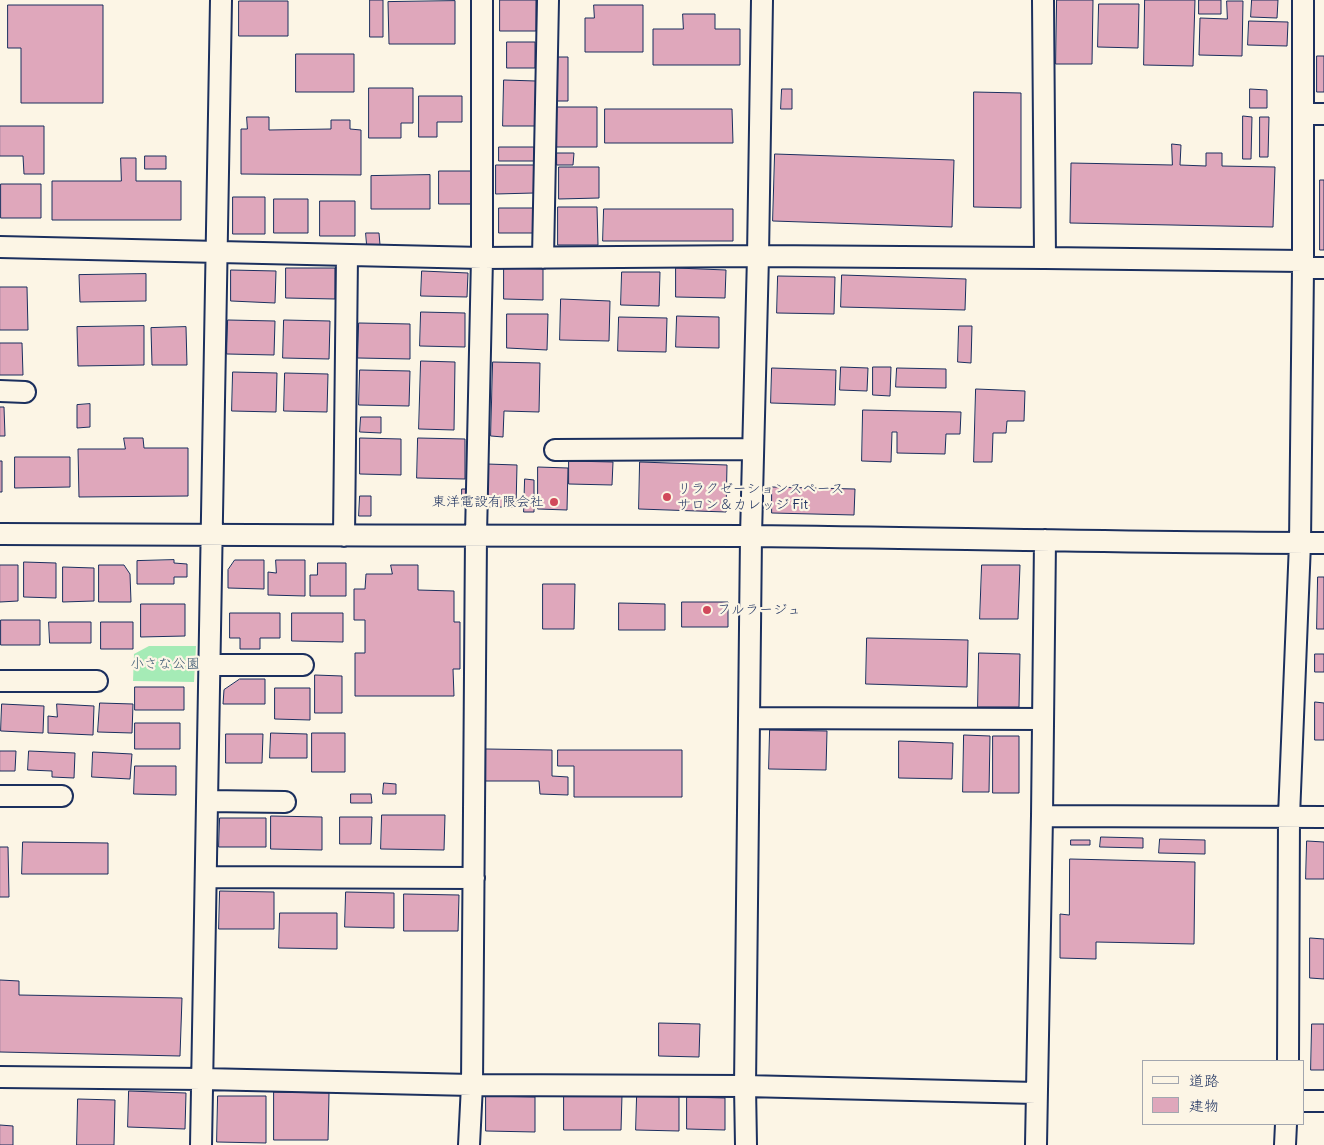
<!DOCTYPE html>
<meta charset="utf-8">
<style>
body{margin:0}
#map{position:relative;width:1324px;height:1145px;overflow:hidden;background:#fcf5e5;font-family:Delius,"Klee One",sans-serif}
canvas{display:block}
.legend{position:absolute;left:1142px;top:1060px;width:162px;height:65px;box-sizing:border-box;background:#fcf5e5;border:1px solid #a2a6af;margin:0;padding:6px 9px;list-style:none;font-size:15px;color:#1b2f5e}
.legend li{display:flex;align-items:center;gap:10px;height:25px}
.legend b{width:25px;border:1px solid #a2a6af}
</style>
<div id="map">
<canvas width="1324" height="1145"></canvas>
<ul class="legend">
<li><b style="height:6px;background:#fcf5e5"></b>道路</li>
<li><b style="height:14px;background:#dfa7bb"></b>建物</li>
</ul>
</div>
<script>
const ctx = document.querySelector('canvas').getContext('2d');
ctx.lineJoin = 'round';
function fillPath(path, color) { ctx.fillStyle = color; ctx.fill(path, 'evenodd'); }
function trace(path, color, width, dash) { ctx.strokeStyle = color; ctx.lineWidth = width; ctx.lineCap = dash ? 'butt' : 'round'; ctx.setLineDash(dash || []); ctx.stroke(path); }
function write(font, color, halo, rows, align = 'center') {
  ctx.font = font + ' Delius,"Klee One",sans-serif'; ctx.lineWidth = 4.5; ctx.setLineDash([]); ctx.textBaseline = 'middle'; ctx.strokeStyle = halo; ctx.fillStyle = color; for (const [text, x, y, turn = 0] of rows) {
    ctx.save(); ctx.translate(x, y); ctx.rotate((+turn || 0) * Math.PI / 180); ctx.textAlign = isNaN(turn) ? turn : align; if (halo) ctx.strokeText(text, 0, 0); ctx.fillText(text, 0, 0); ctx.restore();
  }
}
fillPath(new Path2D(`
 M149,646H196L194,682L133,681L134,654Z`), '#a5ebb6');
const building = new Path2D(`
 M370,0H383V37H370Z
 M500,0H536V31H500Z
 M1057,0H1093L1092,64H1056Z
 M1145,0H1195L1193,66L1144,65Z
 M1199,0H1221V14H1199Z
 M1252,0H1278L1277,18L1251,17Z
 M239,1H288V36H239Z
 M455,1V44H389L388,2Z
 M1227,1H1243L1242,56L1199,55L1200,18L1227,19Z
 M1099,4H1139L1138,48L1098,47Z
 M8,5H103V103H21V48H8Z
 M594,5H643V52H585V18H594Z
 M683,14H715V29H740V65H653V29H683Z
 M1249,21L1288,22L1287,46L1248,45Z
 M507,42H535V68H507Z
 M296,54H354V92H296Z
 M1317,56H1324V92H1317Z
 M557,57H568V101H557Z
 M504,80L536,81V126H503Z
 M369,88H413V123H401V138H369Z
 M782,89H792V109H781Z
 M1250,89L1267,90V108H1250Z
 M974,92L1021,93V208L974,207Z
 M419,96H462V122H437V137H419Z
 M557,107H597V147H557Z
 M605,109H732L733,143H605Z
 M1243,116L1252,117L1251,159H1243Z
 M247,117H269V130L331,129V120H350V129L361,130V175L241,174V129H247Z
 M1260,117H1269L1268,157H1260Z
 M0,126H44V174H24L23,156H0Z
 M1172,144L1181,145L1180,165L1206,166V153H1222V166L1275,167L1273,227L1070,223L1071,163L1172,165Z
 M499,147H534V161H499Z
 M557,153H574L573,165H557Z
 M775,154L954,160L952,227L773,221Z
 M145,156H166V169H145Z
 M121,158H136V181H181V220H52V181H121Z
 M496,165H534V193L496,194Z
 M559,167H599V198L559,199Z
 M439,171H472V204H439Z
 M430,175V209H371V176Z
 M1320,180H1324V250H1320Z
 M1,184H41V218H1Z
 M233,197H265V234H233Z
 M274,199H308V233H274Z
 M320,201H355V236H320Z
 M558,207H597L598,245H558Z
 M499,208H535V233H499Z
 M604,209H733V241H603Z
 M366,233H379L380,245H367Z
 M286,268H335V299L286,298Z
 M504,268L543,269V300L504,299Z
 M676,268L726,270L725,298L676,297Z
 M231,270L276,271L275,303L231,301Z
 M422,271L468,273L467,297L421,296Z
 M622,272H660L659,306L621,305Z
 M146,274V301L80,302L79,275Z
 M842,275L966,279L965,310L841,307Z
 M778,276L835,277L834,314L777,313Z
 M0,287H27L28,330H0Z
 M561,299L610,301L609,341L560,340Z
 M421,312L465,313V347L420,346Z
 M507,314H548L547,350L507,348Z
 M677,316L719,317V348L676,347Z
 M619,317L667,318L666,352L618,351Z
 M228,320L275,321L274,355L227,354Z
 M284,320L330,321L329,359L283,358Z
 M359,323L410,324V359L358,358Z
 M144,326V365L78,366L77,327Z
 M959,326H972L971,363L958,362Z
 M186,327L187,365H152L151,328Z
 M0,343H22L23,375H0Z
 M421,361L455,362L454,430L419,429Z
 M493,362L540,363L539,412L504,411L503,437L491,436Z
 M841,367L868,368L867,391L840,390Z
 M873,367H891L890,396L873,395Z
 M772,368L836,370L835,405L771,403Z
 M897,368L946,369V388L896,387Z
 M360,370L410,371L409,406L359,405Z
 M233,372L277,373L276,412L232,411Z
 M285,373L328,374L327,412L284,411Z
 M976,389L1025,391L1024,421H1007L1006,433H993L992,462H974Z
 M90,404V427L77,428V405Z
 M0,407H4L5,436H0Z
 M863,410L961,412L960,434H946L945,454L897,453V432H892L891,462L862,461Z
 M361,417H381V433L360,432Z
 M124,438H143L144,448H188V496L79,497L78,449H125Z
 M360,438L401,439V475L360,474Z
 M418,438L465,439V479L417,478Z
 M15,457H70V487L15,488Z
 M0,461H2V492H0Z
 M569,461L613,462L612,485L569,484Z
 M640,462L727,465L726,512L639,509Z
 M487,464L517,465L516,507H486Z
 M538,467L568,468L567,510L538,509Z
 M525,479L534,480V512H524Z
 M772,487L855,489L854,515L772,513Z
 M462,489H472V506H462Z
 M360,496H371V516H359Z
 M174,560V563L187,564V577H174V584H137V561Z
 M235,560H264V589L228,588V570Z
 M276,560H305V596L268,595V572L276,573Z
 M24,562L56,563V598L24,597Z
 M318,563H346V596H310V575H317Z
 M0,565H18V601L0,602Z
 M99,565H124L130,574L131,602H99Z
 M391,565H418V590L454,591V622H460V669H453L454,696H355V653H365V620H354V589H365L366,574H392Z
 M982,565H1020L1018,619H980Z
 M63,567L94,568V601L63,602Z
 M1318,577H1324V629H1317Z
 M543,584H575L574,629H543Z
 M682,602H728V627H682Z
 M619,603L665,604V630H619Z
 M141,604H185V636L141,637Z
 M230,613H280V638H260V649H240V638H230Z
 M292,613H343V642L292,641Z
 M1,620H40V645H1Z
 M49,622H91V643H50Z
 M101,622H133V649H101Z
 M867,638L968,640L967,687L866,684Z
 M979,653L1020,654L1019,707H978Z
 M1315,654H1324V672H1315Z
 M315,675L342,676V713H315Z
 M240,679H265V704H223L224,690Z
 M135,687H184V710H135Z
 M275,688H310V720L275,719Z
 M1315,702L1324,703V740H1315Z
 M100,703L133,704L132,733L98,732Z
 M2,704L44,706L43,733L1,731Z
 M57,704L94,706L93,735L48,733V716L57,717Z
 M135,723H180V749H135Z
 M770,730L827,731L826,770L769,769Z
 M271,733L307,734V758H270Z
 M312,733H345V772H312Z
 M226,734H263L262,763H226Z
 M964,735L990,736L989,792H963Z
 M993,736H1019V793H993Z
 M899,741L953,743L952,779L899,778Z
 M486,749L552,750V776L568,777V795L540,794L539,781H486Z
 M558,750H682V797H574V766H558Z
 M0,751H16L15,771H0Z
 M29,751L75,753L74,778L52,777V771L28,770Z
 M93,752L132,754L130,779L92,777Z
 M135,766H176V795L134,794Z
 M384,783L396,784V794H383Z
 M351,794H371L372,803H351Z
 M382,815H445L444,850L381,849Z
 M271,816L322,817V850L271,849Z
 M340,817H372L371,844H340Z
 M220,818H266V847H219Z
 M1101,837L1143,838V848L1100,847Z
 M1160,839L1205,840V854L1159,853Z
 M1071,840H1090V845H1071Z
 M1307,841L1324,842V879H1306Z
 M23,842L108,843V874H22Z
 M0,847H8L9,897H0Z
 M1070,859L1195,862L1194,944L1096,942V959L1060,958V914L1069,915Z
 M220,891L274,892V929H219Z
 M346,892L394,893V928L345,927Z
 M404,894L459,895L458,931H404Z
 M280,913H337V949L279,948Z
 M1310,938L1324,939V979L1310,978Z
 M0,980L19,981V995L182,998L180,1056L0,1052Z
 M659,1023L700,1024L699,1057L659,1056Z
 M1312,1024H1324V1070H1311Z
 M129,1091L186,1093L185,1129L128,1127Z
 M274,1092L329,1093L328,1140H274Z
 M564,1095H622L621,1130H564Z
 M218,1096H266V1143L217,1142Z
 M486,1096L535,1097V1132L486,1131Z
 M637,1096L679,1097V1131L636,1130Z
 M687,1097L725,1098V1130L687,1129Z
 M78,1099L115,1100L114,1145H77Z
 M0,1125L13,1126V1145H0Z`);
fillPath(building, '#dfa7bb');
trace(building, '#1b2f5e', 1);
const minor = new Path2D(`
 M1303,0V268H1324
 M1303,114H1324
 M0,247L482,258L758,256L1045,258L1043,0
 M543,258L548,0
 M1045,258L1303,261
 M0,391L25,392
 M555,450L753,449
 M0,534C251,537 501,534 752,536C943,538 1133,543 1324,543
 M344,536L347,255
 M210,665H303
 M0,681H97
 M749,718L1043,719
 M0,796H62
 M207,801L285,802
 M1042,816L1324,817
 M206,877L474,878
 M1288,1061L1289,816L1300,543L1303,268
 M0,1077L202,1079L472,1085L745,1086L1036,1093
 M1303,1101H1324
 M201,1145L221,0
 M469,1145L472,1085L476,535L482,258V0
 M746,1145L745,1086L751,536L758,256L762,0
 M1036,1145L1042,816L1045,540
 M1285,1145L1286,1124`);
trace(minor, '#1b2f5e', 24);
trace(minor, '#fcf5e5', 20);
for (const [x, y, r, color] of [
 [667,497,5,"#d1495b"],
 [554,502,5,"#d1495b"],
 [707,610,5,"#d1495b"]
]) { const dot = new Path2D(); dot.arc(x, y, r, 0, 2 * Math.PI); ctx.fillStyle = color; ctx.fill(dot); trace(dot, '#fcf5e5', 2); }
write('14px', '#1b2f5e', '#fcf5e5', [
 ["リラクゼーションスペース",677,489],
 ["サロン＆カレッジ Fit",677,505],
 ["東洋電設有限会社",544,502,"right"],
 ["フルラージュ",717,610]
], 'left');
write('14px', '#375570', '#fcf5e5', [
 ["小さな公園",165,664]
]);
</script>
